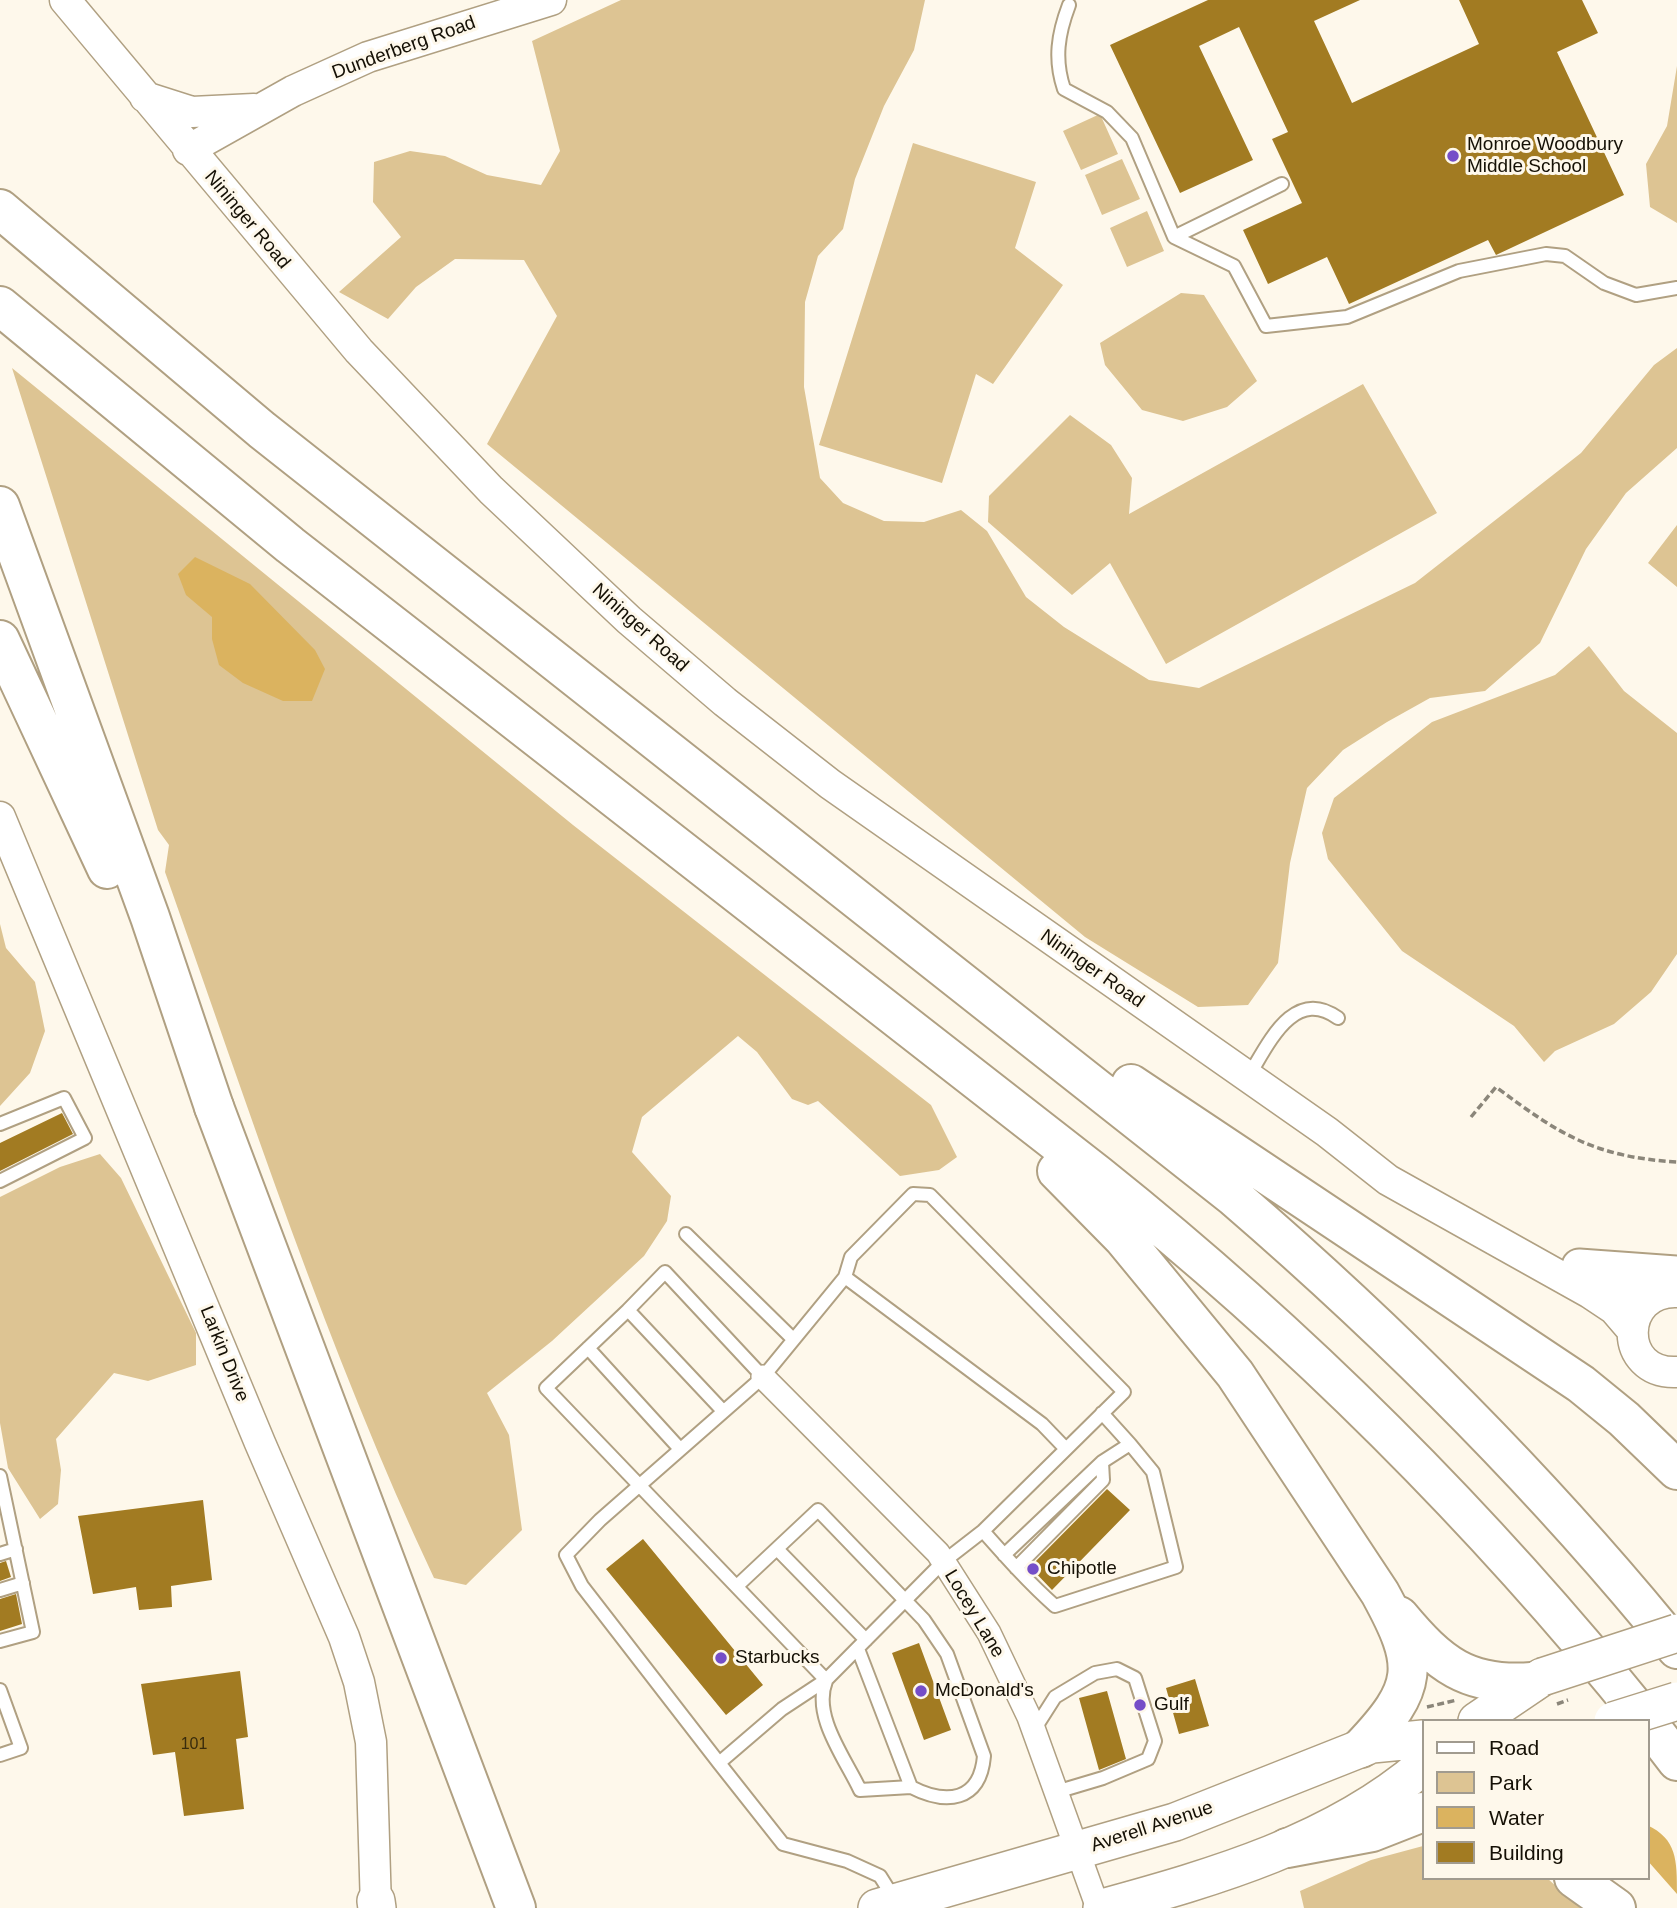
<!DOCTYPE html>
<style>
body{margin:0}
#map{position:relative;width:1677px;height:1908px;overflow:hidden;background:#fef8eb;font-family:Arial,sans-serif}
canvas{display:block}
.legend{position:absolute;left:1422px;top:1719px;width:228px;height:161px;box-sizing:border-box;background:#fef8eb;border:2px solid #a19b8f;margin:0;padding:9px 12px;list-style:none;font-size:21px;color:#151005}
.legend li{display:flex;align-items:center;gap:14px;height:35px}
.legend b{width:35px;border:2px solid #a19b8f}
</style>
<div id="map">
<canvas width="1677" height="1908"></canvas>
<ul class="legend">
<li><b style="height:9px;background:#fff"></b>Road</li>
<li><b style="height:19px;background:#ddc493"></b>Park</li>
<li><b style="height:19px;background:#dbb35f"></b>Water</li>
<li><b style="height:19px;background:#a27b22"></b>Building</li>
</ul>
</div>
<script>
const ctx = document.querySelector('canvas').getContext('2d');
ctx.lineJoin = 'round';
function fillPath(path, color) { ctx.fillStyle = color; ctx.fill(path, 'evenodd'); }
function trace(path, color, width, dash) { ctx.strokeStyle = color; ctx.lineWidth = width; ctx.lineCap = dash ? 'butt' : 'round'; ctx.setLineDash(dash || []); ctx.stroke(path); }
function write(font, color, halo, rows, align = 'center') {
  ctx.font = font + ' Arial,sans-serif'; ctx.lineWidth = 6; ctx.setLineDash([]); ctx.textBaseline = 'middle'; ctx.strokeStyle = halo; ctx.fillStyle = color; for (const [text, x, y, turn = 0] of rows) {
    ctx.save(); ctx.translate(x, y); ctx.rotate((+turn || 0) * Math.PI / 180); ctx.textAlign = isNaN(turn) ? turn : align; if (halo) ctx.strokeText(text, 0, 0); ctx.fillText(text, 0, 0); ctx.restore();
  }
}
fillPath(new Path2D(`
 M621,0H925L914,50L884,106L855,179L843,229L818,256L805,302L804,387L820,478L843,503L884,521L924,522L961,510L987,531L1026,597L1064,627L1149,680L1199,688L1415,583L1581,453L1654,365L1677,348V448L1626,493L1586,549L1540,643L1485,691L1430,698L1387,722L1343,750L1307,788L1290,863L1278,963L1248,1005L1198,1007L1085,937L487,444L557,316L524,260L455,259L416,287L388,319L339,292L401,237L373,202L374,162L410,151L445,156L487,175L541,185L560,151L532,41Z
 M1677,66V223L1650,207L1646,164L1667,126Z
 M1100,114L1118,154L1081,170L1063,131Z
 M913,143L1036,182L1015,248L1063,285L993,384L976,374L942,483L819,445Z
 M1122,159L1140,199L1102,215L1085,175Z
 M1147,211L1164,251L1127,267L1110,228Z
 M1181,293L1204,295L1257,381L1227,407L1183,421L1142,410L1105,365L1100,343Z
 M12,368L573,825L931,1105L957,1157L939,1170L900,1176L818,1101L808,1105L792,1099L757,1052L738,1036L642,1117L632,1152L671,1196L667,1221L644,1256L552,1341L487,1393L509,1435L522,1530L466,1585L434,1578C327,1350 249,1109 165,872L169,845L158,830Z
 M1363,384L1437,513L1166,664L1110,563L1072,595L988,522L989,496L1070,415L1111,445L1132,478L1129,514Z
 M1677,525V587L1648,563Z
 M1589,646L1624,691L1677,733V954L1651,992L1614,1024L1555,1051L1544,1062L1514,1026L1402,951L1328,859L1322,833L1334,798L1432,722L1555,675Z
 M0,924L6,948L35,982L45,1031L30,1073L0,1106Z
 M100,1154L121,1178L196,1333V1365L148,1381L114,1373L56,1439L61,1470L58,1504L40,1519L8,1468L0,1423V1197L60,1167Z
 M1423,1846V1878H1547L1580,1908H1304L1300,1891L1371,1860Z`), '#ddc493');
fillPath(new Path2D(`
 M195,557L250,584L315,650L325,669L312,701H283L243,683L219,665L212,639V617L186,595L178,574Z
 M1647,1825C1677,1839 1677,1860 1677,1894L1647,1860Z`), '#dbb35f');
fillPath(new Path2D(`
 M1208,0H1360L1314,21L1352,103L1479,44L1459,0H1582L1598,33L1557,52L1624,195L1496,255L1488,240L1349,304L1327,257L1268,284L1243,230L1302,203L1272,139L1288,132L1239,27L1199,46L1253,160L1180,193L1110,45Z
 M62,1113L73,1134L0,1171V1143Z
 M1107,1489L1130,1510L1052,1590L1030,1567Z
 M203,1500L212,1580L171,1586L172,1607L139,1610L136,1587L93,1594L78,1516Z
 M643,1539L763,1685L726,1715L606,1569Z
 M6,1561L11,1577L0,1581V1563Z
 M16,1594L22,1624L0,1631V1599Z
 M919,1643L951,1730L924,1740L892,1653Z
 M240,1671L248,1737L236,1739L244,1809L184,1816L175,1752L153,1755L141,1684Z
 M1195,1679L1209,1726L1179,1734L1166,1688Z
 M1107,1691L1126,1759L1099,1770L1079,1698Z`), '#a27b22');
const service = new Path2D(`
 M1069,5C1058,34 1054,59 1064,89L1107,112L1132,138L1174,237L1234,266L1266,326L1347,317L1459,271L1546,254L1565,256L1604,283L1636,295L1677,288
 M1174,237L1282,184
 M1248,1077C1268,1045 1293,986 1338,1018
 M0,1124L64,1098L85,1138L0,1181
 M686,1234L793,1339
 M845,1277L1042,1424L1066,1449
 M628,1310L665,1272L763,1377
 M588,1348L680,1449
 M723,1411L628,1310L546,1388L826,1680
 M1102,1413L1130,1444
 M0,1476L33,1632L0,1641
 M983,1531C1006,1557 1029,1583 1055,1606L1176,1567L1153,1472L1130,1444L1102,1462L1004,1555
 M777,1549L866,1640
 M0,1554L16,1549
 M1016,1568L1103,1480L1102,1462
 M737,1586L818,1510L924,1620L947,1654L984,1756C980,1802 946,1805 911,1787L858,1649
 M0,1590L23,1583
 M826,1681C812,1716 845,1758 860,1790L911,1787
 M0,1690L21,1748L0,1755
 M1034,1730L1055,1697L1095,1673L1117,1669L1135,1678L1155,1741L1148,1759L1103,1778L1056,1792
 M719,1763L782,1709L826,1680L943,1562L983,1531L1124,1392L930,1195L913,1194L851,1257L845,1277L763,1377L600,1520L566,1555L582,1586L719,1763L783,1844L847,1861L880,1876L895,1900`);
const minor = new Path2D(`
 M763,1377L938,1553L989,1633L1029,1717L1098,1908`);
const tertiary = new Path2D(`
 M65,0L359,351L491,490L629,620L725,702L830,784L1327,1132L1388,1180L1590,1293L1614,1309L1632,1330
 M145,97L192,112L254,109
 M188,150L293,91L368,57L551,0
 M0,817L260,1443L344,1637L359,1682L371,1742L376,1908
 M1587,1270L1625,1290L1654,1295
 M1677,1292C1619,1290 1617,1375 1677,1372`);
const secondary = new Path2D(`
 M1579,1266L1677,1273`);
const primary = new Path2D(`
 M1477,1721L1542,1677
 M376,1901L377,1908
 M877,1908L1175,1822L1372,1744L1423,1739
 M1102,1908C1215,1877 1333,1843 1423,1766`);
const trunk = new Path2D(`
 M214,1107L516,1908`);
const motorway = new Path2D(`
 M0,209L262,430L1234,1197C1394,1335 1543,1484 1677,1649
 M0,306L290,545L1098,1175C1301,1337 1483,1519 1646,1721
 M0,506L150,917L214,1107
 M0,640L107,869
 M1131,1084L1581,1384L1624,1419L1677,1470
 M1057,1171L1123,1238L1235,1374L1380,1593C1420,1666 1419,1687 1361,1748
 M1399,1616C1439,1664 1467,1687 1532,1682
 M1647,1722L1677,1761
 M1287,1848L1372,1832L1423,1812
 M1574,1878L1616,1908`);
trace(service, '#b0a082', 16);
trace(minor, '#b0a082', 26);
trace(tertiary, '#b0a082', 33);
trace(secondary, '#b0a082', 37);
trace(primary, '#b0a082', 40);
trace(trunk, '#b0a082', 42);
trace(motorway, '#b0a082', 42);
trace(new Path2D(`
 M1471,1117L1496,1087C1560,1135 1595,1157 1677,1162
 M1427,1707L1457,1700`), '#8b867a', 3.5, [7, 3.5]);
trace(service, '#fff', 12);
trace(minor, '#fff', 23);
trace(tertiary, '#fff', 30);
trace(secondary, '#fff', 33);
trace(primary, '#fff', 37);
trace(trunk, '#fff', 38);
trace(motorway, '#fff', 38);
const primaryBridge = new Path2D(`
 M1542,1677L1677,1633
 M1613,1721L1677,1701`);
trace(primaryBridge, '#b0a082', 40, []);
trace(new Path2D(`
 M1557,1704L1568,1700`), '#8b867a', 3.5, [7, 3.5]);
trace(primaryBridge, '#fff', 37);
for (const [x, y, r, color] of [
 [1453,156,7,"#754ec8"],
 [1033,1569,7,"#754ec8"],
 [721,1658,7,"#754ec8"],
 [921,1691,7,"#754ec8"],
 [1140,1705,7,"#754ec8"]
]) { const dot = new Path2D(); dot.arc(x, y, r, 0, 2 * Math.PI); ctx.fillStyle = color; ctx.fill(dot); trace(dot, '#fef8eb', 2.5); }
write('16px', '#382b0c', null, [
 ["101",194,1745]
]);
write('19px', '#151005', '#fef8eb', [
 ["Dunderberg Road",404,48,-20],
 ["Nininger Road",247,220,50],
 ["Nininger Road",640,628,42],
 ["Nininger Road",1092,969,35],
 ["Larkin Drive",224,1354,68],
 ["Locey Lane",974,1614,59],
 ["Averell Avenue",1152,1827,-18]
]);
write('19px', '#151005', '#fef8eb', [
 ["Monroe Woodbury",1467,145],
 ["Middle School",1467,167],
 ["Chipotle",1047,1569],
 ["Starbucks",735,1658],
 ["McDonald's",935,1691],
 ["Gulf",1154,1705]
], 'left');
</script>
